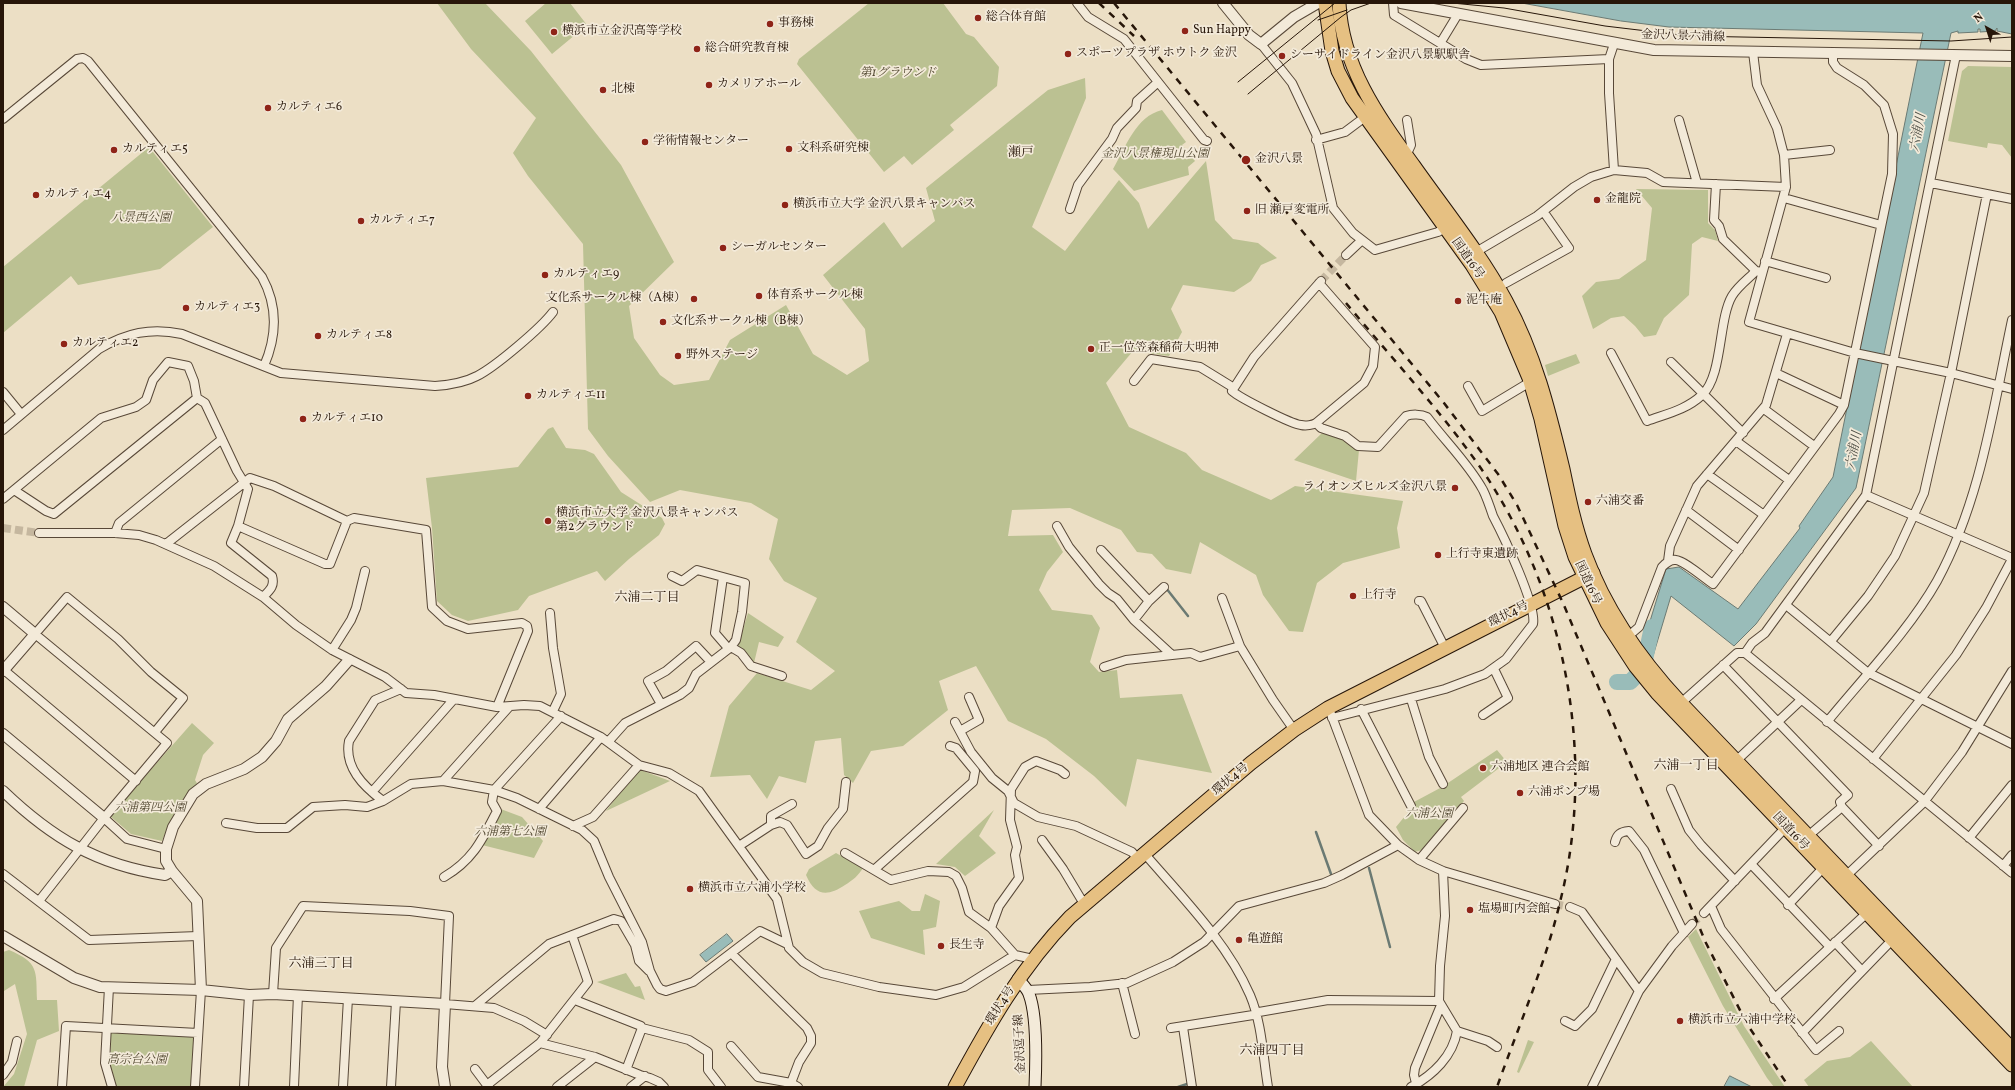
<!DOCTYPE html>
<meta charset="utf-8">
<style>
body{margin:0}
#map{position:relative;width:2015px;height:1090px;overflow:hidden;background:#ecdfc5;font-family:Vollkorn,serif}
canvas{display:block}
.frame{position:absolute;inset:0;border:4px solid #271609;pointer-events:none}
.north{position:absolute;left:1967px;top:8px;width:40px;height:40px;-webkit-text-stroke:3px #f3ead9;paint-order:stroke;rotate:321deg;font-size:11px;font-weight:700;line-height:16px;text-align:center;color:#271609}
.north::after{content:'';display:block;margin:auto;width:14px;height:18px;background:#271609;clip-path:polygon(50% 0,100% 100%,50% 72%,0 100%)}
</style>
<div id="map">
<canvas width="2015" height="1090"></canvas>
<div class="frame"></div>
<div class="north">N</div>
</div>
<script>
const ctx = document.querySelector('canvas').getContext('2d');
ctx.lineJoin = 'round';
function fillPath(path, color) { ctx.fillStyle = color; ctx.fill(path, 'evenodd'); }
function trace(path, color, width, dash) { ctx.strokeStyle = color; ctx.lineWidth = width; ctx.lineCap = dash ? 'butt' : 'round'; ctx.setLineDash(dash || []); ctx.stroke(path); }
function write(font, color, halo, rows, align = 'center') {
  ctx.font = font + ' Vollkorn,"Noto Serif JP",serif'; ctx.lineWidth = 3.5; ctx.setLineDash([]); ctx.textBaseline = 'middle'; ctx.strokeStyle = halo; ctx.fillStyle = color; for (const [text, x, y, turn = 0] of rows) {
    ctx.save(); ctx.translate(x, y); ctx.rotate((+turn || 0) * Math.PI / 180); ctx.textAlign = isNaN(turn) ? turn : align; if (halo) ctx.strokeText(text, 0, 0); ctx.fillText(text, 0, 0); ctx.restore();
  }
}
fillPath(new Path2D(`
 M437,3H485L531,51L621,165L674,262L629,306L634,338L660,375L674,385L709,380L730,340L786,305L813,354L847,375L869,361L865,329L823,275L884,222L902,248L935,221L926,188L1048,90L1085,78L1086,98L1032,227L1065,251L1119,180L1139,203L1148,229L1206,161L1215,220L1233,239L1258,243L1277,258L1261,265L1251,281L1234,292L1183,285L1171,309L1182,332L1169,356L1133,351L1106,383L1129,427L1186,453L1202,470L1271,500L1295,486L1403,501L1397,528L1400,548L1343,563L1317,583L1303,632L1289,631L1263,595L1256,575L1200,542L1191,574L1166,569L1152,554L1137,552L1121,530L1070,508L1012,510L1008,536L1053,535L1063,552L1047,572L1039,590L1052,610L1092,615L1100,628L1090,662L1099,672L1117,670L1120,698L1182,694L1212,773L1137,759L1126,807L1094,776L1046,739L1008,721L976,666L939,681L948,710L903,746L871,751L853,783L844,775L841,738L815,741L806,783L779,776L767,799L750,775L710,777L729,706L757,673L811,690L835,671L796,642L817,598L784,581L769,559L778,519L751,503L680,490L650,502L608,456L588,429L583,244L528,176L513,153L536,118L471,49Z
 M546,3H570L587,25L552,54L525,21Z
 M869,3H943L966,34L974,37L999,67L997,86L950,125L954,130L912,165L904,156L884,172L797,64L799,59Z
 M1968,66L2012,67V158L2002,145L1988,143L1987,148L1948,141L1962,71Z
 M1162,110L1186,142L1182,145L1195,161L1188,167L1189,175L1134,191L1113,169C1125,148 1136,116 1162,110Z
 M149,147L213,227L160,269L78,285L71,276L3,333V267Z
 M1636,189L1708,190V223L1715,230L1718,241L1702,237L1692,244L1689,295L1664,318L1656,335L1644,337L1635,326L1624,316L1611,318L1593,329L1582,296L1596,282L1619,279L1646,260L1652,208Z
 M1576,354L1580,363L1548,376L1545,365Z
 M553,427L566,448L585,450L594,454L621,492L662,518L665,524L659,535L629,559L605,581L597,571L529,596L518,610L468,621L452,615L437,601L432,528L426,478L518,467L548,429Z
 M1322,433L1344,439L1359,450L1356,481L1294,460Z
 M748,613L784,637L778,647L759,642L754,663L738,646Z
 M192,723L214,743L203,755L195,780L198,785C184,803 170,820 162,841L131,834L110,816Z
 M1497,750L1507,762L1461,797L1464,801L1422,850L1415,852L1403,840L1396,827L1414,805V802L1442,787Z
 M638,769L670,781L606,811Z
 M498,808L522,817L543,841L534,858L482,845Z
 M994,810L979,836L996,853L965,876L955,867L936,864Z
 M836,853L863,868C858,876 853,880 845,885C827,897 815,896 806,875L809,869Z
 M925,894L940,901L936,927L923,930L925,955L871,938L859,911L899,901L912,911H920Z
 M1696,929L1744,1026L1785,1087H1774L1767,1078L1723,1006L1688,937Z
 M9,950C39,963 36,970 37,1000H57L59,1031L37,1040L24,1087H3L14,1074L27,1034L15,984L4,991L3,994V952Z
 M626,973L635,987L640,986L645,1000L597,982Z
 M111,1033L194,1037L191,1087H117C108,1071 111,1051 111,1033Z
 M1528,1040L1534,1042L1519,1073L1517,1072Z
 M1871,1041L1913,1087H1809L1804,1080L1827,1061L1850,1057Z`), '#bbc192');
const water = new Path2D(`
 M1522,3H2012V34L1997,31V28L1995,31L1980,32V29H1978V32L1958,33V31L1951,33L1856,488L1756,624L1734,646L1671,596L1653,656L1643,644L1666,569L1679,567L1738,609L1800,528L1799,526L1833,477L1923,33L1669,27L1621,21Z
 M727,934L733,941L706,962L700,955Z
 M1730,1076L1752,1087H1724Z`);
fillPath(water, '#99bcb9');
trace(water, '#6b7a73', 1);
trace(new Path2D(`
 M1166,588L1188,616
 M1316,832L1331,874
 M1369,868L1390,947
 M1178,1087L1187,1084`), '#6b7a73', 2.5);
trace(new Path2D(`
 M1617,682H1630L1643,669L1652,627`), '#99bcb9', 16);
trace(new Path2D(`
 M1321,281L1346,255
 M3,528L39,533
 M1555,904L1570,907
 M1692,924L1704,913`), '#c5b79f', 8, [8, 4]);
const minor = new Path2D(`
 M1077,3L1088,17L1124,39L1204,140L1207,141
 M1393,3L1394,15L1466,59L1481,65L1609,59L1614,44
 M1441,42L1458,14
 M1261,44L1292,83L1316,134L1333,208L1353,233L1375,250L1438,232L1448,226
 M1609,59V93L1614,170
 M3,119L77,59L83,58L88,61L262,277C278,306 277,336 264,366
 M1679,120L1697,183
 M1316,140L1345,132L1365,117
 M1784,155L1830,150
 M1406,156L1411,145L1407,120
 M1931,183L2012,199
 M1716,184L1714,220L1719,226L1723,239L1756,271L1761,272
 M1786,187L1749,322L1855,353L1951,373L2012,389
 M1784,198L1881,225
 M1070,209L1078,185L1112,139L1117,128L1136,108L1137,101L1157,83
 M1481,249L1537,216L1574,187L1591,177L1614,170L1647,173L1663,182L1786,187L1784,155L1777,128L1757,85L1753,52
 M1346,255L1362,240
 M1765,261L1826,278
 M1319,283L1375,347L1373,366L1364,383L1316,423C1313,425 1306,426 1301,425C1291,424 1240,398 1232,391L1254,357L1321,281
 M1506,283L1569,248L1543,211
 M1611,353L1647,421C1666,414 1686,410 1702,395C1723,376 1718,320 1732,296C1738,286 1748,279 1756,271
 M1671,362L1743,433
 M1776,373L1844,405
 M1134,381L1151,359L1200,367L1234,388
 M1468,386L1482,411L1530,382
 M3,392L21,414
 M1764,409L1814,446
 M1316,423L1321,428L1345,436L1358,446L1378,447L1406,416C1412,414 1421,414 1427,417C1445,441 1469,464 1483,490C1487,498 1490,507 1493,516C1503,535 1537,606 1533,624L1506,659L1485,674L1445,689L1332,718
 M3,430L99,349C126,333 151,327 182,334L281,373L435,386C449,385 464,383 477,376C495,367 541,328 553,312
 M1736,441L1789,480
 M1707,474L1764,515
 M14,490L46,511L54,514L197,398
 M1866,495L2012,558
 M3,499L101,418L136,407L146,400L153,380L168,362L188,366L194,381L197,398L205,403L237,471L248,489L238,526L231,543L272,576C275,586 270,590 263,597
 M1686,510L1739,550
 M238,526L325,564H330L347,521
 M1057,526L1069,547L1099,584L1108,593L1117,599L1134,620L1172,655L1191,653L1200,657L1240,646L1273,700L1294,730
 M39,533H115L139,535L156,540L214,566L263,597L296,625L332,650L385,677L406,693L434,695L497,707L524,705L540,706L601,737L639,765L669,773L699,791L777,899L789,948L803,962L822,973L879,987L936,995L964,987L1015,955
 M115,533L119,523L222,439
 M166,544L250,478L274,486L347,521L354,518L426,530L432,607L447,621L468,629L522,623L527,626L528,631L497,707
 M1101,550L1149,601L1134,620
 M1668,561L1670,546L1697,486L1766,405L1787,334
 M672,576L682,581L697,570L723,577
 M1222,598L1240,646
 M1149,601L1164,587
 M1419,601H1421L1445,648
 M1786,605L1867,672L2012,744
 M550,613L553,648L561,694L553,711
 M1625,639L1639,627L1662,567C1666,563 1670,559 1676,560C1685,561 1705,579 1713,584L1839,414L1844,405L1892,174L1893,134L1884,105L1864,85L1837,68L1833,62V53
 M1831,641L1868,596L1895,556L1924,493L1951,373L1987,194
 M731,647L741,653L751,666L782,676
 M332,650L351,620L356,608L365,571
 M1745,653L1752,643L1765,633L1866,495L1956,55
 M1723,665L1848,795L1840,802L1842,807L1808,836
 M1104,667L1126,660L1172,655
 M4,670L136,781
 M401,689L375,700L349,741C344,767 363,786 383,801L411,784L443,781L494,790L517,798L582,830L594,841L609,877L642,942L650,971L657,985L660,989L666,991L693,982L760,931L787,944
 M1411,699L1429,757L1443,784
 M1681,703L1737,653H1745L2012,873
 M661,704L648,681L666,671L696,646L711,662
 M1361,709L1411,806
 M1331,714L1369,815L1398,845L1419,860L1443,871L1555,904
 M1483,715L1508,698L1494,669
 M955,722L971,752L992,778L1008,791L1014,803L1038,817L1076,826L1132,852L1138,859
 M1827,722C1863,678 1910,629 1937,581C1981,500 1993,409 2012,320
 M960,731L979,720L969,697
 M608,742L625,723L680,695L689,688L696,674L731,647L736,640L742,612L745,583L723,577L715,633L728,648
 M1873,759L1956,655L1986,608L2012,559
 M1736,761L1801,700
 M443,781L509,707
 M1671,789L1689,830L1701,845L1735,881
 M372,792L454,699
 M1842,807L1879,846
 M539,809L601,737
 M104,818L127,839L166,849
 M226,823L257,828H287L313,807L345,805L367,807L383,801
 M771,825V816L792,804
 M573,826L593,817L639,765
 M1969,838L2012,785
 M1042,840L1063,869L1084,904
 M1615,842C1617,834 1620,832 1629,831L1644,850L1684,933
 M739,846L771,825L780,822L787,825L806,854L818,846L828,828L843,809L846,782
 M845,853L891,880L928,871L949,872L956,876L962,888L969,912L991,928L1015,955L1033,959
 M1144,853C1181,896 1227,942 1250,995C1262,1023 1263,1057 1268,1087
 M1419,860L1463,808
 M1751,864L1830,947
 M2003,866L2012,855
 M875,869L973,782L975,771L956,748L950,746
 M3,874L89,940L198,936
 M1846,876L1924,802L1962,752L2012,671
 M444,877C473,860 482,840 497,811L492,802L494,790L561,716
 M39,901L104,818L167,743L35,634L67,597L118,639L151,672L183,698L155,732
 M1788,905L1823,868
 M1711,906L1721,929L1816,1050L1839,1031
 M1570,907L1582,912L1639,991
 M1704,913L1788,825
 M991,928L999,906L1019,878L1015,855L1017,847L1010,820L1011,789L1025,767L1036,761L1060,770L1065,774
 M1835,942L1862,971
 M731,953L807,1028L811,1036V1043L799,1062L791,1083L798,1087
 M1122,983L1135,1034
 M109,987L105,1063L112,1087
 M1028,990L1090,987L1127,983L1173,962L1204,942L1239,906L1324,883L1342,875L1398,845
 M273,994L276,948L303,906L410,911L449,916L445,1004L494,1008L524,1021L547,1035
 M1774,999L1867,913
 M575,1000L641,1026L642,1028
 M476,1005L549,944L614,919L621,921L635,945L639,961L649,971
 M1565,1021L1575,1026L1592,1009L1616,959
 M1183,1027L1192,1087
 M1171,1028L1253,1015L1259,1012L1328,1000L1439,1001
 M1457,1031L1488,1041L1497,1047
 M1802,1033L1893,939
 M540,1043L595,1057L640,1075L650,1078L659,1082L664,1087
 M731,1046L758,1077L791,1083
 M475,1069L487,1085
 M626,1070L642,1028L689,1040L708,1052V1070L721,1087
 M3,1075L12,1062L17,1041
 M1416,1083L1414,1075L1415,1068L1441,1005
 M62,1087L66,1026L198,1033
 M195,1087L201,990
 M244,1087L249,995
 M294,1087L298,995
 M343,1087L348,998
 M391,1087L396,1001
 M489,1087L487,1085L540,1043L588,982L572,935
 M557,1087L595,1057
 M631,1087L645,1076
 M1411,1087C1433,1075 1453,1056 1457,1031L1439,1001L1440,966L1445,916L1443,871
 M1592,1087L1639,991L1672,946L1692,924`);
const tertiary = new Path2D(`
 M1223,3L1249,35L1261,44L1294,17L1318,3
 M1401,3L1654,50L2012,56
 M3,607L35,634L3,671
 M3,734L104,818
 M3,791C52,838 97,865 165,875L172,871L197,901L201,990
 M172,871L166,861V849L173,827L193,794L206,784L244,769L262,757L276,741L288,719L326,686L349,660
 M3,936L74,978L100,987L201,990L249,995L273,994L445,1004L442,1067L445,1087`);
const secondary = new Path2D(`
 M1018,979C1022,984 1027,988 1029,994C1037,1015 1036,1064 1035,1087`);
const primary = new Path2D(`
 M955,1087C988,1026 1021,967 1070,917L1251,763L1294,730L1328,708L1593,573`);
const trunk = new Path2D(`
 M1325,3L1332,51L1338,71L1352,98L1472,265L1501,312L1529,378L1541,419L1565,526L1575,557L1607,623L1635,666L1657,693L2012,1065
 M1339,3C1342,67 1378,116 1414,166C1445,210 1480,253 1506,301C1535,354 1549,411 1563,469C1569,498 1575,527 1585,554C1606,611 1640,659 1681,703L2012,1049`);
trace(minor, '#584838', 10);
trace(tertiary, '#584838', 12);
trace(secondary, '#271609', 13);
trace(primary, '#271609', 15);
trace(trunk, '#271609', 15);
trace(minor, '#f3ead9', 8);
trace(tertiary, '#f3ead9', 10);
trace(secondary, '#f3ead9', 11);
trace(primary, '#e6c082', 13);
trace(trunk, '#e6c082', 13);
trace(new Path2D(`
 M1452,3L1504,8L1605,26L1689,36L1951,41L2012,37
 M1318,20L1347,10
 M1238,82L1335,3
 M1248,94L1341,17L1351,10L1371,3`), '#271609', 1);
trace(new Path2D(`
 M1099,3L1134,36
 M1114,3L1444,403L1498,474L1517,505L1563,603L1706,943L1747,1024L1789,1087
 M1346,303C1390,356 1438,408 1478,464C1564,587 1597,752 1561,898C1546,963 1519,1025 1497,1087`), '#271609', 2.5, [7, 7]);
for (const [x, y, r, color] of [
 [978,18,4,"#8f2418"],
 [770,24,4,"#8f2418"],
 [1185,31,4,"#8f2418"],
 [554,32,4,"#8f2418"],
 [697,49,4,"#8f2418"],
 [1068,54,4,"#8f2418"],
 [1282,56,4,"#8f2418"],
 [709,85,4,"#8f2418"],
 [603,90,4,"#8f2418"],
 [268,108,4,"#8f2418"],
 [645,142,4,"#8f2418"],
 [789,149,4,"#8f2418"],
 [114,150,4,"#8f2418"],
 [1246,160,5,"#8f2418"],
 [36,195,4,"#8f2418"],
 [1597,200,4,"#8f2418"],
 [785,205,4,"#8f2418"],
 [1247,211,4,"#8f2418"],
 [361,221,4,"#8f2418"],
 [723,248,4,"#8f2418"],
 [545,275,4,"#8f2418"],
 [759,296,4,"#8f2418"],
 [694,299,4,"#8f2418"],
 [1458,301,4,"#8f2418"],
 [186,308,4,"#8f2418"],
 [663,322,4,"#8f2418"],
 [318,336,4,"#8f2418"],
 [64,344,4,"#8f2418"],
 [1091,349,4,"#8f2418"],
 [678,356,4,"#8f2418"],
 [528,396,4,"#8f2418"],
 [303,419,4,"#8f2418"],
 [1455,488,4,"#8f2418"],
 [1588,502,4,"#8f2418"],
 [548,521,4,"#8f2418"],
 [1438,555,4,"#8f2418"],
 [1353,596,4,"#8f2418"],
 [1483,768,4,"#8f2418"],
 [1520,793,4,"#8f2418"],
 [690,889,4,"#8f2418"],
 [1470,910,4,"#8f2418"],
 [1239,940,4,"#8f2418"],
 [941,946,4,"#8f2418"],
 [1680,1021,4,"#8f2418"]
]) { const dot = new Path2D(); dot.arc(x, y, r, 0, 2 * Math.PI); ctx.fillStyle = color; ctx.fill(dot); trace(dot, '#f3ead9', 1.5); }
write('12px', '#271609', '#f3ead9', [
 ["総合体育館",986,18],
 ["事務棟",778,24],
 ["Sun Happy",1193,31],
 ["横浜市立金沢高等学校",562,32],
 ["総合研究教育棟",705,49],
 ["スポーツプラザ ホウトク 金沢",1076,54],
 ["シーサイドライン金沢八景駅駅舎",1290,56],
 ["カメリアホール",717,85],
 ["北棟",611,90],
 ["カルティエ6",276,108],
 ["学術情報センター",653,142],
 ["文科系研究棟",797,149],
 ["カルティエ5",122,150],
 ["金沢八景",1255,160],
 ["カルティエ4",44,195],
 ["金龍院",1605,200],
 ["横浜市立大学 金沢八景キャンパス",793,205],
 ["旧 瀬戸変電所",1255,211],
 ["カルティエ7",369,221],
 ["シーガルセンター",731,248],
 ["カルティエ9",553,275],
 ["体育系サークル棟",767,296],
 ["文化系サークル棟（A棟）",686,299,"right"],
 ["泥牛庵",1466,301],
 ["カルティエ3",194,308],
 ["文化系サークル棟（B棟）",671,322],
 ["カルティエ8",326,336],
 ["カルティエ2",72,344],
 ["正一位笠森稲荷大明神",1099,349],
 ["野外ステージ",686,356],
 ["カルティエ11",536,396],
 ["カルティエ10",311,419],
 ["ライオンズヒルズ金沢八景",1447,488,"right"],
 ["六浦交番",1596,502],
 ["横浜市立大学 金沢八景キャンパス",556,514],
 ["第2グラウンド",556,528],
 ["上行寺東遺跡",1446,555],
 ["上行寺",1361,596],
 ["六浦地区 連合会館",1491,768],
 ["六浦ポンプ場",1528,793],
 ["横浜市立六浦小学校",698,889],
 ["塩場町内会館",1478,910],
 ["亀遊館",1247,940],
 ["長生寺",949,946],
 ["横浜市立六浦中学校",1688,1021]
], 'left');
write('12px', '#271609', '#f3ead9', [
 ["金沢八景六浦線",1683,37,2],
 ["国道16号",1467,259,55],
 ["国道16号",1587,583,65],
 ["環状4号",1509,615,-27],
 ["環状4号",1231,780,-40],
 ["国道16号",1790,832,47],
 ["環状4号",1001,1006,-58],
 ["金沢逗子線",1021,1044,-93]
]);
write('italic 12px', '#534932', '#f3ead9', [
 ["第1グラウンド",898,74],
 ["金沢八景権現山公園",1155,155],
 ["八景西公園",141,219],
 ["六浦第四公園",150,809],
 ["六浦公園",1429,815],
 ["六浦第七公園",510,833],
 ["高宗台公園",137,1061]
]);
write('italic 13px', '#4f5047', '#f3ead9', [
 ["六浦川",1919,133,-79],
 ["六浦川",1855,451,-79]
]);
write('13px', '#271609', '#f3ead9', [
 ["瀬戸",1021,154],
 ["六浦二丁目",647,599],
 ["六浦一丁目",1686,767],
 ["六浦三丁目",321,965],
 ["六浦四丁目",1272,1052]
]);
</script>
